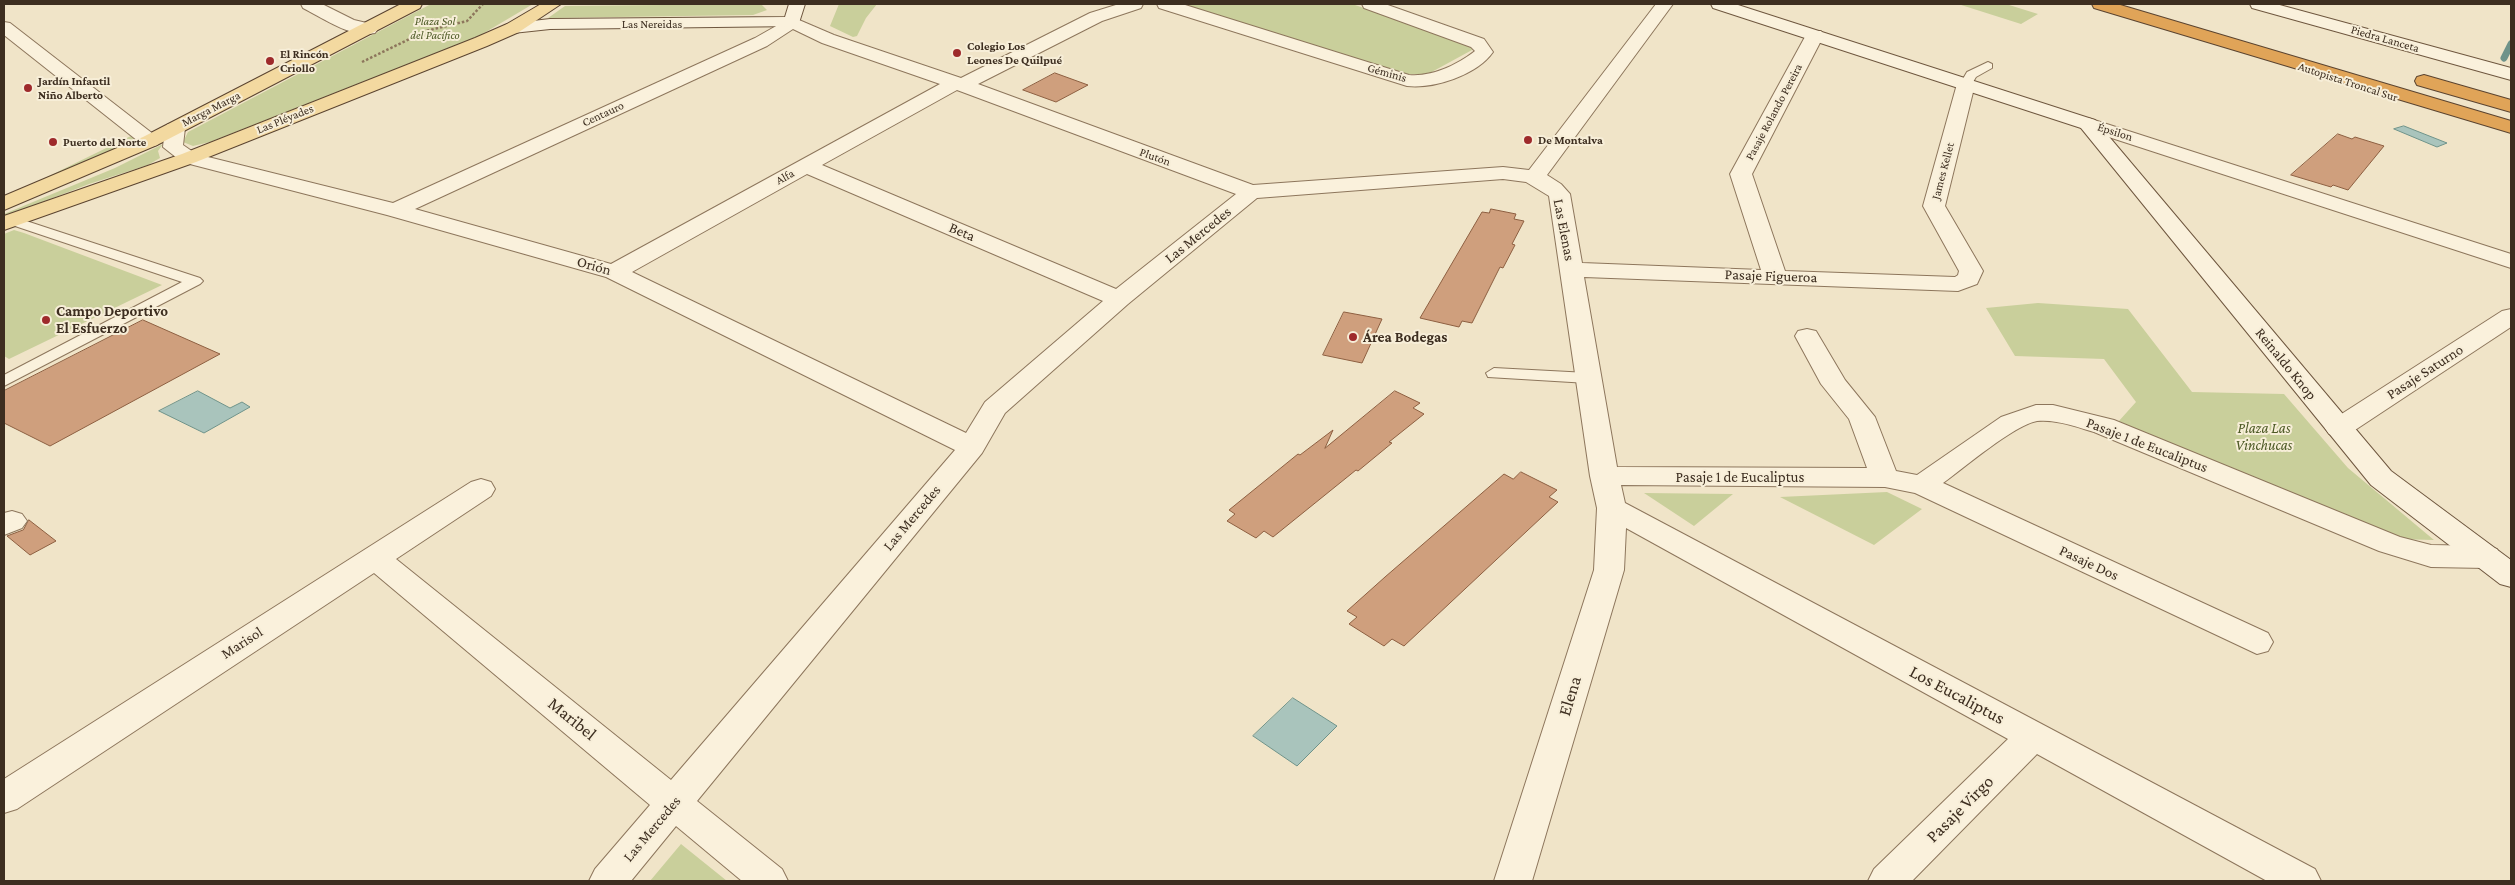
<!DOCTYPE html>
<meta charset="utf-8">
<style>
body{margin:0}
#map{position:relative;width:2515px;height:885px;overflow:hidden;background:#f0e4c8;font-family:"Crimson Pro",serif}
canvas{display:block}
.frame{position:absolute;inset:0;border:5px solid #3d2e20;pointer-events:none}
</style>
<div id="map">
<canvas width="2515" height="885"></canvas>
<div class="frame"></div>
</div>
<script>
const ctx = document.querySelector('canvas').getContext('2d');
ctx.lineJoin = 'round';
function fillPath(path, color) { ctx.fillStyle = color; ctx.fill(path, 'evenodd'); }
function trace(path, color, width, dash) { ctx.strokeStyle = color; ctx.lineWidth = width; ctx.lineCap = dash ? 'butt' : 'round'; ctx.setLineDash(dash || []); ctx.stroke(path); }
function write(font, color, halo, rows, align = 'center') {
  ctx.font = font + ' "Crimson Pro",serif'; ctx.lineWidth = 4; ctx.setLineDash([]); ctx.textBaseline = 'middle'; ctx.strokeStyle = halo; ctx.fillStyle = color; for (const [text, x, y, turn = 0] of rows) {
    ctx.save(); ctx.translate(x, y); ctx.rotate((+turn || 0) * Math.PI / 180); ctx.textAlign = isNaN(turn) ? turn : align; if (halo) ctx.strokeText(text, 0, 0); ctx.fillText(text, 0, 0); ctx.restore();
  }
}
fillPath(new Path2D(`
 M431,4H533L479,36L210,142L193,146L183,142L188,132Z
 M761,4L767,10L753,15L548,18L565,6Z
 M839,4H877L866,18L857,36L853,37L830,26Z
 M1188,4H1352L1469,43L1472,50L1428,74H1407L1188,6Z
 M1958,4H2006L2038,14L2021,24Z
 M135,134L138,137L129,144L4,198Z
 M163,144L158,151L160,158L148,165L89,184L4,217V214L115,168Z
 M14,230L24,233L162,285L9,359L4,356V234Z
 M2038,303L2128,309L2192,392L2284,394L2348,468L2434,540L2396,539L2118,422L2136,402L2104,359L2015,356L1986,308Z
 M1887,492L1922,509L1874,545L1780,497Z
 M1644,493L1733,494L1694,526Z
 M681,844L727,881H650Z`), '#c9cf9b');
const water = new Path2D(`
 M2404,126L2447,143L2437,147L2394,129Z
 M198,391L230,408L242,402L250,407L204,433L159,411Z
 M1293,698L1337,726L1297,766L1253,736Z`);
fillPath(water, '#a9c4bc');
trace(water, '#6f938a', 1);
trace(new Path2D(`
 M2504,58L2511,44`), '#6f938a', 7);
const building = new Path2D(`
 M1055,73L1088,85L1056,102L1023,90Z
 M2338,134L2352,139L2355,137L2384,146L2348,190L2333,185L2331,187L2291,175Z
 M1491,209L1516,214L1514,219L1524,221L1512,244L1515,245L1503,268L1500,267L1472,323L1462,321L1459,327L1420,318L1482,212L1489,213Z
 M1344,312L1382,319L1362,363L1323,355Z
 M143,320L220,354L50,446L4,423V391Z
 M1395,391L1420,403L1413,408L1424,414L1389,442L1392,443L1358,471L1356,470L1273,537L1264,531L1256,538L1227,521L1235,514L1229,510L1298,454L1300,455L1333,430L1325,448Z
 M1521,472L1557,490L1549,497L1558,502L1404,646L1392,639L1384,646L1349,624L1357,617L1347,611L1385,577L1504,474L1513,479Z
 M29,520L56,541L30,555L7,536L23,530Z`);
fillPath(building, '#cf9f7d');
trace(building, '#8d5f41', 1);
const lane = new Path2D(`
 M1988,62L1992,64V68L1976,77L1970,87H1962L1960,84L1967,72Z
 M11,216L200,278L203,281L200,284L4,386V375L182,282L6,223L4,220L6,217Z
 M1494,368L1588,373L1594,374L1596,378L1594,382L1588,383L1488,377L1486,373Z`);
const street = new Path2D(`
 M301,4H322L354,20L375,25L378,29L375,33C352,39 323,18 303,8Z
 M1119,4H1143L1141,8L1102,21L978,84L1253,185L1503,167L1529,170L1656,4H1673L1547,175L1561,184L1570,194L1582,263L1761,270L1730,174L1806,35L1809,31H1821L1824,35L1752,174L1785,271L1955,277L1958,275L1959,271L1923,206L1957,84L1959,80H1973L1975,84L1945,206L1983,271L1977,284L1958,291L1584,277L1617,467L1867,468L1849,419L1821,384L1795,336L1798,331L1807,329L1816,331L1845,380L1875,417L1896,471L1917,475L2001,417L2036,405H2053L2114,420L2400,537L2431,545L2486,546L2497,549L2501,557L2497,565L2486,568L2431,567L2379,551L2094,432C2077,427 2056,419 2037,421C2014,425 1964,468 1943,483L2268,633L2273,642L2268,651L2257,654L1915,493L1885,487L1621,485L1625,503L2315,869L2321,881H2267L2037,754L1912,881H1868L1874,869L2008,739L1626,528L1624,570L1532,881H1494L1594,570L1597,508L1590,476L1549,196L1526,182L1503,179L1257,198L1128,304L1005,413L982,453L697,801L782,869L788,881H742L676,826L631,881H589L595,869L650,805L374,573L17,809L4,813V779L471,482L481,479L491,482L495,489L491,496L396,559L671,780L955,450L606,277L387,215L182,162L163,147L165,128L168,124H182L185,128L183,145L196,154L393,203L755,38L792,17L834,35L961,78L1090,13ZM793,29L822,43L940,84L611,264L415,209L767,46ZM957,90L1236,194L1116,289L822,165ZM807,174L1103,301L985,402L966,433L632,272Z
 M1157,4H1182L1409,75C1432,77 1457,65 1475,51L1471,47L1364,8L1362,4H1385L1484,39L1493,52C1477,75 1434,89 1407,86L1159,8Z
 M4,22L10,23L157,137L160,141L157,145L150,147L143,145L4,35Z
 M2088,118L2511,254V268L2081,128L2078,124L2081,120Z
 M2511,309V327L2349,434L2339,437L2329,434L2325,428L2329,422L2502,311Z
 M12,511L22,514L27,521L22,528L4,535V513Z`);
const secondary = new Path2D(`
 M789,4H805L798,26L550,29L513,33L507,32L504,28L507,24L550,19L785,17Z
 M1711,4H1735L2095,120L2391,471L2511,560V587L2500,584L2371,485L2081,128L1713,8Z
 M2250,4H2276L2511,68V80L2252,8Z`);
const primary = new Path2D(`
 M401,4H422L420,8L157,145L4,210V196L143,137Z
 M541,4H561L519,32L487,46L196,162L4,230V216L182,154L475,38L507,24Z`);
const highway = new Path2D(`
 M2092,4H2117L2511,121V133L2094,8Z
 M2424,75L2511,100V112L2417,85L2415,81L2417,77Z`);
trace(lane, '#8d765c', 2);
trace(street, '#8d765c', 2);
trace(secondary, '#6f573f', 2);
trace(primary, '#5b4430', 2);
trace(highway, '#5b4430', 2);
trace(new Path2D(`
 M362,62L426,31L467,21L483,4`), '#8d765c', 2.5, [2.5, 2]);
fillPath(lane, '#faf1dc');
fillPath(street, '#faf1dc');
fillPath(secondary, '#faf1dc');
fillPath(primary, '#f3d9a0');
fillPath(highway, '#e0a458');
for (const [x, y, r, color] of [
 [957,53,5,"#9e2a2b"],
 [270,61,5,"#9e2a2b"],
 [28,88,5,"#9e2a2b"],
 [1528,140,5,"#9e2a2b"],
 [53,142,5,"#9e2a2b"],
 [46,320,5,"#9e2a2b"],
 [1353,337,5,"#9e2a2b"]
]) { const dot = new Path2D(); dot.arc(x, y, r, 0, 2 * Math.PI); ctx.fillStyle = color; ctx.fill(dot); trace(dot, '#f7eed8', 2); }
write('italic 12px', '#4d5a26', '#f7eed8', [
 ["Plaza Sol",435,21],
 ["del Pacífico",435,35]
]);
write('12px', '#3d2e20', '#f7eed8', [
 ["Las Nereidas",652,24],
 ["Piedra Lanceta",2385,39,16],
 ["Géminis",1387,73,16],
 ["Autopista Troncal Sur",2348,82,18],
 ["Marga Marga",211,109,-27],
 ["Pasaje Rolando Pereira",1774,112,-62],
 ["Centauro",603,114,-25],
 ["Las Pléyades",285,119,-22],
 ["Épsilon",2115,132,18],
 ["Plutón",1155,157,20],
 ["James Kellet",1943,171,-75],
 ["Alfa",785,177,-29]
]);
write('bold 12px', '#3d2e20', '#f7eed8', [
 ["Colegio Los",967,46],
 ["Leones De Quilpué",967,60],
 ["El Rincón",280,54],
 ["Criollo",280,68],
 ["Jardín Infantil",38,81],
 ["Niño Alberto",38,95],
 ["De Montalva",1538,140],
 ["Puerto del Norte",63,142]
], 'left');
write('15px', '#3d2e20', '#f7eed8', [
 ["Las Elenas",1564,230,79],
 ["Beta",962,232,23],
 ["Las Mercedes",1198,235,-39],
 ["Orión",594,266,16],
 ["Pasaje Figueroa",1771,276,2],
 ["Reinaldo Knop",2286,364,51],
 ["Pasaje Saturno",2425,372,-33],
 ["Pasaje 1 de Eucaliptus",2147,445,21],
 ["Pasaje 1 de Eucaliptus",1740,477],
 ["Las Mercedes",912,518,-50],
 ["Pasaje Dos",2089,563,25],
 ["Marisol",242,643,-33],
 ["Las Mercedes",652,829,-50]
]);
write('bold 15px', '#3d2e20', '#f7eed8', [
 ["Campo Deportivo",56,311],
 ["El Esfuerzo",56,328],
 ["Área Bodegas",1363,337]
], 'left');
write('italic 15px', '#4d5a26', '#f7eed8', [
 ["Plaza Las",2264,428],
 ["Vinchucas",2264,445]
]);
write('18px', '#3d2e20', '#f7eed8', [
 ["Los Eucaliptus",1957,695,28],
 ["Elena",1570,696,-73],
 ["Maribel",572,719,39],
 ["Pasaje Virgo",1960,809,-45]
]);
</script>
